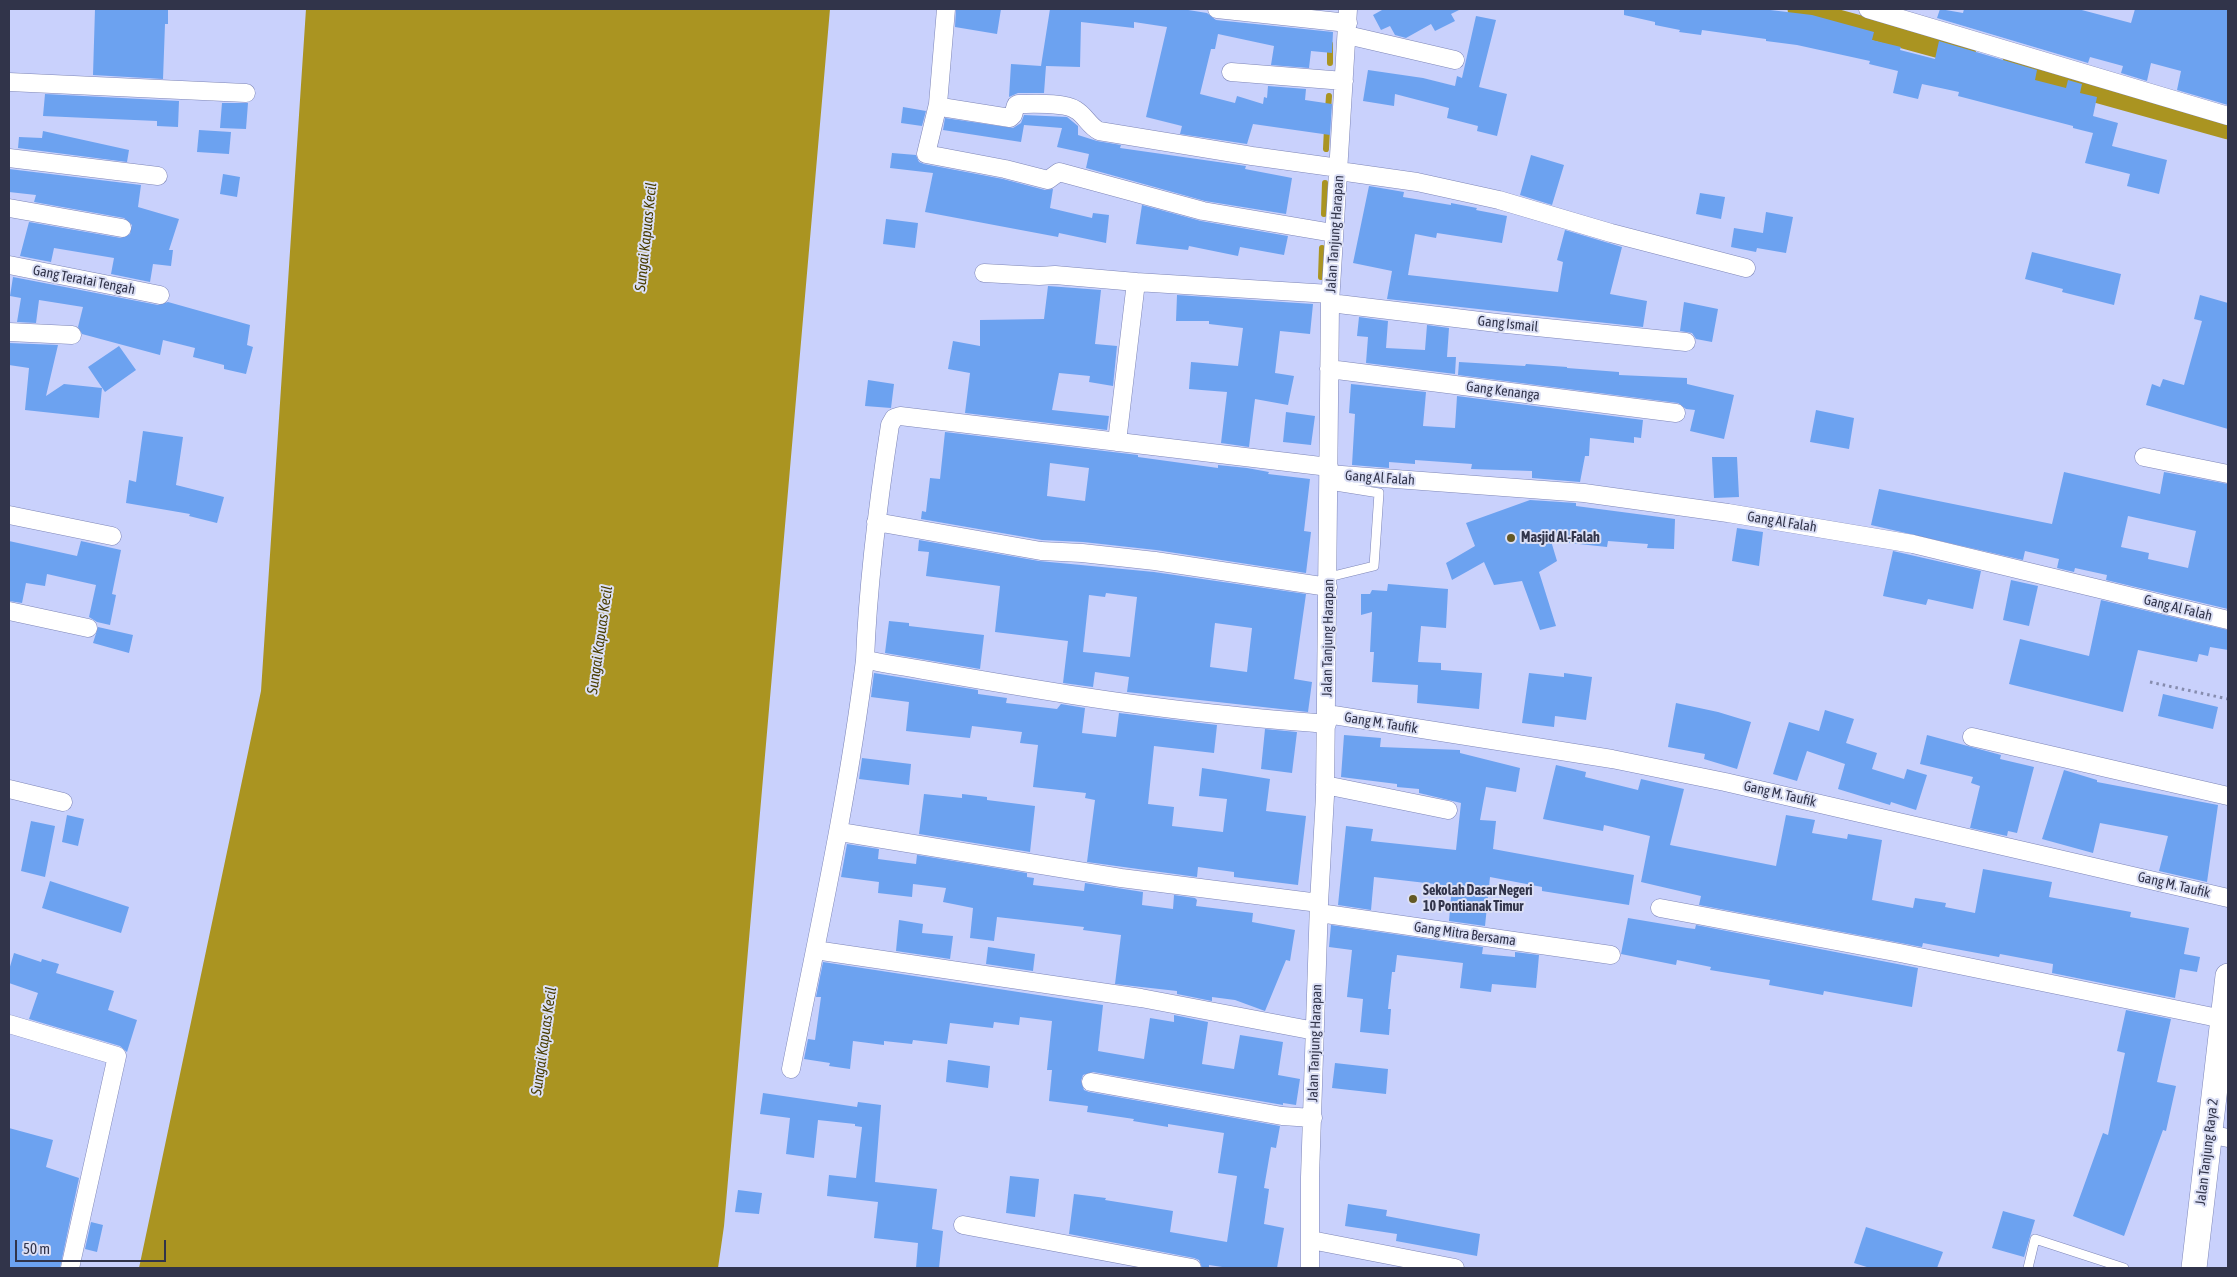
<!DOCTYPE html>
<style>
body{margin:0}
#map{position:relative;width:2237px;height:1277px;overflow:hidden;background:#c9d1fc;font-family:"Asap Condensed",sans-serif}
canvas{display:block}
.frame{position:absolute;inset:0;border:10px solid #31344a;pointer-events:none}
.scale{position:absolute;left:15px;top:1240px;width:151px;height:22px;box-sizing:border-box;border:2px solid #31344a;border-top:0;padding-left:6px;font-size:15px;line-height:18px;white-space:nowrap;color:#31344a;-webkit-text-stroke:4px #dbdff5;paint-order:stroke}
</style>
<div id="map">
<canvas width="2237" height="1277"></canvas>
<div class="frame"></div>
<div class="scale">50 m</div>
</div>
<script>
const ctx = document.querySelector('canvas').getContext('2d');
ctx.lineJoin = 'round';
function fillPath(path, color) { ctx.fillStyle = color; ctx.fill(path, 'evenodd'); }
function trace(path, color, width, dash) { ctx.strokeStyle = color; ctx.lineWidth = width; ctx.lineCap = dash ? 'butt' : 'round'; ctx.setLineDash(dash || []); ctx.stroke(path); }
function write(font, color, halo, rows, align = 'center') {
  ctx.font = font + ' "Asap Condensed",sans-serif'; ctx.lineWidth = 4; ctx.setLineDash([]); ctx.textBaseline = 'middle'; ctx.strokeStyle = halo; ctx.fillStyle = color; for (const [text, x, y, turn = 0] of rows) {
    ctx.save(); ctx.translate(x, y); ctx.rotate((+turn || 0) * Math.PI / 180); ctx.textAlign = isNaN(turn) ? turn : align; if (halo) ctx.strokeText(text, 0, 0); ctx.fillText(text, 0, 0); ctx.restore();
  }
}
fillPath(new Path2D(`
 M306,9H830L724,1226L718,1268H139L261,691Z`), '#aa9421');
trace(new Path2D(`
 M1330,63V44
 M1328,110L1329,96
 M1326,149L1327,128
 M1324,214L1325,183
 M1321,277L1322,248`), '#aa9421', 6);
trace(new Path2D(`
 M1798,9L1966,55
 M2009,68L2228,129`), '#aa9421', 21);
fillPath(new Path2D(`
 M95,9H168V24H165L163,79L93,75Z
 M956,9H1001L997,34L955,27Z
 M1050,9H1182L1207,13L1216,20L1333,32L1332,53L1311,51L1309,68L1271,65L1274,46L1218,34L1215,49H1211L1200,94L1235,103L1237,96L1263,104L1264,97L1267,98L1268,86L1306,89L1305,100L1332,104L1330,135L1253,124L1247,144L1180,134L1182,126L1146,117L1167,27L1134,22V28L1081,22L1080,67L1046,66L1044,93H1018L1009,97L1011,64L1041,66Z
 M1381,9H1461L1451,14L1455,21L1435,31L1431,24L1406,38L1395,35L1390,26L1381,30L1373,15L1382,10Z
 M1624,9H1762L1812,15L1874,32L1872,40L1901,47L1900,50L1935,59L1939,41L2037,70L2035,80L2066,88L2068,80L2082,84L2080,93L2097,97L2093,116L2118,123L2112,146L2167,160L2159,194L2127,186L2130,174L2085,163L2093,133L2073,128V126L1958,96L1959,92L1922,84L1918,99L1893,93L1898,71L1869,64L1870,61L1797,45L1766,41V39L1702,30L1701,35L1679,32L1680,30L1655,25V22L1624,15Z
 M1940,9L1963,13L1964,9H2078L2131,23L2135,9H2228V105L2177,90L2181,71L2151,63L2147,81L2121,73L2123,66L2090,57L2088,63L1937,18Z
 M1476,16L1496,20L1479,87L1507,94L1497,136L1477,131L1478,126L1447,118L1449,108L1395,94L1394,106L1363,101L1368,70L1423,78L1455,86L1457,76L1462,78Z
 M45,94L179,101L178,127L157,126V121L43,116Z
 M222,103H248L246,129L220,128Z
 M903,107L926,111L922,126L901,123Z
 M1024,115L1067,117L1078,126V135L1097,141L1121,145L1120,148L1246,166L1245,169L1292,178L1286,214L1205,201L1086,168L1089,154L1057,147L1062,128L1024,125L1021,142L943,130L945,118L1013,128L1021,123Z
 M199,130L231,132L229,154L197,152Z
 M43,131L129,150L127,162L18,148L19,137L42,138Z
 M892,153L916,155L919,162L924,164L1003,179L1045,190L1053,189L1050,208L1092,218L1093,213L1109,215L1106,243L1059,233L1058,237L925,212L933,173L890,168Z
 M1531,155L1564,165L1552,205L1520,195Z
 M9,169L141,185L138,207L179,219L169,250H173L171,266L153,264L150,282L111,274L114,258L54,248L51,262L20,256L29,222L121,238L130,234L132,225L124,218L34,202L36,195L9,192Z
 M223,174L240,177L237,197L220,194Z
 M1369,186L1404,192L1403,197L1451,205V203L1477,208L1476,210L1507,216L1502,243L1437,233L1436,238L1415,234L1408,275L1558,292L1563,262L1557,260L1565,230L1622,247L1610,294L1647,301L1643,327L1387,299L1392,271L1353,263Z
 M1700,193L1725,197L1721,219L1696,214Z
 M1142,205L1201,221L1288,236L1284,255L1240,247L1238,256L1189,246L1188,250L1136,244Z
 M1766,212L1793,217L1786,253L1757,248L1756,252L1731,247L1734,228L1763,233Z
 M886,219L918,223L915,248L883,244Z
 M2032,252L2121,274L2114,305L2062,292L2063,289L2025,279Z
 M13,277L158,305L168,302L250,325L247,345L253,347L246,374L224,369V365L193,357L195,348L163,340L160,355L82,334L78,327L83,307L39,300L36,323L17,322L21,298L10,296Z
 M1048,286L1101,290L1095,344L1117,346L1113,386L1089,382L1090,376L1059,373L1052,410L1109,416L1107,430L965,413L970,373L948,369L953,341L980,346V320L1044,319Z
 M1177,295L1313,304L1310,334L1280,331L1275,373L1294,376L1288,405L1255,399L1249,447L1221,443L1227,392L1189,389L1191,362L1238,366L1243,328L1209,324V321H1176Z
 M2200,295L2228,303V429L2146,405L2152,384L2160,387L2163,379L2184,385L2202,321L2194,319Z
 M1684,302L1718,309L1712,342L1696,339L1692,333L1680,331Z
 M1359,317L1388,321L1386,348L1425,350L1427,325L1449,328L1447,357H1456L1455,374L1366,363L1368,337L1357,336Z
 M9,343L58,345L46,396L64,384L102,388L99,418L25,410L29,368L9,365Z
 M119,346L136,370L105,392L88,367Z
 M1459,362L1525,366L1526,364L1567,367V368L1619,372V375L1687,378V384L1734,395L1724,439L1690,431L1695,410L1686,409L1678,403L1458,375Z
 M868,380L894,384L891,408L865,406Z
 M1351,384L1426,392L1423,426L1455,428L1457,396L1643,420L1641,438L1634,437V443L1590,438L1589,456H1585L1580,482L1532,478V471L1471,469L1472,464L1415,460V464L1389,462V468L1352,465L1355,414L1349,413Z
 M1816,410L1854,418L1849,449L1810,442Z
 M1286,412L1315,416L1311,445L1283,442Z
 M143,431L183,437L176,485L224,497L217,523L189,516L190,514L126,503L129,480L136,482Z
 M945,432L1138,455V457L1218,468V465L1247,468L1269,472L1268,474L1310,479L1304,531L1311,532L1306,573L1156,550L1083,542L1042,540L921,519L922,511L926,512L930,478L940,479ZM1050,463L1089,468L1085,501L1047,496Z
 M1712,457H1737L1739,497L1714,498Z
 M2064,472L2160,494L2164,472L2228,484V609L2106,580L2107,575L2075,568L2074,572L2057,568L2059,559L2025,551L2023,560L1871,525L1879,489L2052,524ZM2128,516L2196,531L2188,568L2148,559L2149,553L2121,547Z
 M1530,500L1576,503V506L1675,519L1674,549L1647,548L1648,544L1608,541L1607,547L1551,541L1557,561L1539,572L1556,626L1540,630L1522,581L1494,585L1484,562L1452,580L1446,563L1475,546L1466,523Z
 M1737,528L1763,532L1759,566L1732,561Z
 M919,540L1039,561L1154,572L1306,594L1294,679L1312,682L1308,712L1127,692L1129,677L1095,672L1093,687L1063,683L1068,641L995,632L1000,586L926,576L929,552L918,551ZM1106,593L1137,597L1130,657L1083,652L1089,595L1105,597ZM1215,623L1252,628L1247,672L1210,667Z
 M9,541L77,556L81,541L121,550L112,594L116,595L110,625L97,622L89,617L96,585L47,574L45,586L26,583L22,603L9,601Z
 M1893,551L1981,571L1973,609L1928,599L1926,605L1883,596Z
 M2011,580L2038,586L2029,626L2003,620Z
 M1388,584L1448,589L1446,628L1421,626L1418,662L1441,663V670L1482,673L1479,709L1417,703L1418,685L1372,682L1374,652H1370L1372,612L1361,615V594H1370L1372,590L1387,591Z
 M2101,600L2228,630V650L2210,647L2208,656L2199,654L2197,662L2138,650L2123,712L2009,684L2020,639L2089,656Z
 M889,621L909,623V626L984,635L980,669L885,653Z
 M98,627L133,635L129,653L93,643Z
 M874,673L978,690V694L1007,698L1006,703L1057,709L1061,704L1085,708L1082,733L1116,737L1119,713L1217,725L1214,753L1154,746L1148,804L1174,807L1172,826L1223,832L1227,799L1199,796L1202,768L1270,779L1266,811L1306,816L1298,885L1234,877V872L1198,867L1197,877L1087,862L1095,800L1085,798L1086,793L1033,787L1038,745L1020,743L1022,732L972,726L970,738L906,731L909,702L871,697Z
 M1529,673L1564,677V673L1592,677L1586,720L1555,716L1554,727L1522,723Z
 M2163,694L2218,707L2213,729L2158,716Z
 M1676,703L1718,712L1751,722L1737,769L1704,759L1705,754L1668,747Z
 M1825,710L1854,719L1846,743L1877,753L1872,769L1904,779L1907,769L1927,775L1916,810L1891,802L1890,805L1838,789L1845,764L1807,751L1797,781L1773,774L1789,722L1819,731Z
 M1265,729L1297,732L1292,773L1261,769Z
 M1344,735L1381,738L1380,747L1460,750V753L1520,768L1516,792L1486,787L1480,820L1496,821L1493,849L1634,875L1629,905L1542,891V887L1490,877L1485,926L1449,921L1452,886L1374,877L1371,910L1338,905L1346,826L1373,829L1371,841L1456,850L1461,803L1419,793V789L1397,787V784L1341,777Z
 M1927,735L2001,755L2000,759L2034,767L2017,833L2008,831L2007,836L1970,828L1980,786L1971,783L1973,777L1920,764Z
 M862,758L911,764L909,785L859,779Z
 M1556,765L1586,772L1585,777L1638,790L1641,779L1684,789L1670,845L1776,866L1786,815L1815,820L1812,833L1847,839L1848,834L1882,840L1872,900L1913,908L1915,898L1946,903L1945,907L1975,913L1983,869L2052,882L2049,897L2131,912L2130,917L2189,928L2184,954L2200,957L2197,972L2180,969L2175,998L2052,973L2053,964L2000,954L1999,957L1923,943L1922,947L1699,905L1701,896L1641,882L1650,836L1604,825L1603,831L1543,819Z
 M2064,770L2097,780V782L2218,805L2207,882L2159,871L2168,836L2100,823L2093,853L2042,839Z
 M924,794L962,798V794L987,797V800L1035,806L1030,852L919,834Z
 M67,815L84,819L78,846L62,842Z
 M31,821L55,826L45,877L21,871Z
 M847,844L879,849L878,859L916,864L917,855L1027,873V877L1034,878L1033,885L1084,891L1085,883L1143,892L1142,905L1173,909L1174,895L1195,898L1197,900L1196,906L1253,913L1252,922L1295,930L1290,961L1286,960L1265,1011L1235,1000L1212,997V1001L1177,994V991L1115,984L1121,935L1083,930L1084,927L997,917L994,941L970,938L973,908L943,902L946,888L913,884L912,897L878,893L879,882L841,877Z
 M50,881L129,907L121,933L42,908Z
 M1628,918L1687,928L1695,929L1696,925L1918,968L1912,1007L1824,991L1823,995L1769,985L1770,980L1710,970L1711,967L1677,960L1676,965L1621,954Z
 M899,920L923,924L922,933L953,936L950,959L896,951Z
 M1331,925L1483,947L1482,954L1515,957V952L1539,955L1536,988L1492,984L1491,992L1460,988L1463,963L1397,955L1395,972H1392L1388,1009H1391L1389,1035L1360,1032L1363,999L1347,997L1352,950L1329,947Z
 M988,947L1035,954L1033,971L986,964Z
 M14,953L41,962L42,959L59,964L56,973L114,991L108,1010L137,1020L127,1052L120,1046L29,1019L38,993L9,983V970Z
 M823,962L1103,1005L1098,1051L1144,1059L1150,1018L1174,1022V1015L1208,1022L1202,1064L1234,1069L1240,1035L1283,1042L1278,1075L1300,1079L1296,1105L1283,1103V1105L1093,1072L1083,1075L1081,1081L1084,1090L1089,1092L1280,1126L1276,1148L1271,1147L1264,1188L1269,1189L1264,1224L1284,1228L1277,1268H1229L1209,1265V1268H1202L1199,1260L1194,1258L1069,1234L1074,1194L1106,1198L1105,1200L1173,1211L1170,1232L1227,1242L1237,1176L1218,1173L1224,1133L1168,1124V1127L1133,1121L1134,1119L1087,1112L1088,1106L1049,1101L1052,1070H1047L1052,1021L1020,1017L1019,1025L994,1022L993,1028L950,1023L947,1044L913,1040L912,1044L884,1041V1045L853,1041L850,1069L829,1066L830,1063L804,1059L808,1039L815,1040L821,997H816Z
 M2126,1010L2171,1019L2157,1082L2176,1086L2166,1131L2163,1130L2124,1236L2073,1216L2103,1133L2108,1135L2125,1053L2117,1051Z
 M948,1060L990,1066L988,1088L946,1082Z
 M1335,1063L1388,1069L1386,1094L1332,1088Z
 M763,1093L857,1107L858,1102L881,1105L875,1182L937,1189L932,1229L943,1231L939,1268H916L918,1243L874,1238L878,1202L827,1196L829,1175L856,1178L862,1127L855,1126V1124L818,1120L814,1158L786,1154L790,1118L760,1114Z
 M9,1128L53,1140L46,1167L79,1178L60,1268H9Z
 M1010,1176L1039,1179L1035,1217L1006,1213Z
 M738,1190L762,1193L759,1214L735,1212Z
 M1348,1204L1387,1210L1386,1216L1480,1234L1477,1256L1396,1241L1397,1234L1345,1226Z
 M2003,1211L2035,1220L2024,1257L1992,1248Z
 M91,1222L103,1225L97,1252L85,1249Z
 M1866,1227L1943,1252L1937,1268H1870L1854,1263Z`), '#6ca2f0');
const lane = new Path2D(`
 M1329,485L1379,493L1374,566L1329,577
 M2028,1268L2035,1239L2124,1268`);
const street = new Path2D(`
 M946,9L938,104L926,154L1005,169L1048,180L1059,172L1203,211L1333,233
 M1217,9L1348,23
 M1868,9L2228,116
 M1347,35L1455,60
 M1231,72L1344,81
 M9,82L246,93
 M938,104L941,107L1010,118L1013,115L1016,105L1018,104C1033,104 1064,102 1076,110C1085,115 1089,126 1099,131L1252,156L1339,168
 M9,158L158,176
 M1339,171L1417,182L1499,200L1611,233L1746,268
 M9,208L122,228
 M9,265L160,295
 M984,273L1039,276L1055,275L1136,282L1330,294
 M1330,303L1497,323L1686,342
 M9,332L72,335
 M1329,369L1676,413
 M1117,442L1136,282
 M2144,457L2228,474
 M1328,474L1584,493L1728,513L1913,544L2228,620
 M9,515L112,536
 M876,522L1041,551L1082,553L1155,561L1328,587
 M9,611L88,628
 M865,660C868,581 878,503 890,425L894,418L900,416L1329,467
 M1327,714L1612,759L1725,782L2228,898
 M1972,737L2228,796
 M1325,785L1448,810
 M9,789L63,802
 M840,832L1121,878L1319,903
 M1660,908L1900,953L2223,1019
 M1319,913L1611,955
 M815,950L1141,998L1315,1031
 M9,1024L117,1056L70,1268
 M791,1069C818,933 848,798 865,660C982,680 1099,702 1217,714C1254,718 1290,721 1327,724
 M1091,1082L1282,1116L1313,1118
 M2209,1134L2228,1138
 M963,1225L1192,1268
 M1311,1240L1455,1268
 M1310,1268V1177L1319,903L1325,796L1330,303L1348,9`);
const secondary = new Path2D(`
 M2194,1268L2228,976`);
trace(lane, '#7e86b7', 10);
trace(street, '#7e86b7', 19);
trace(secondary, '#7e86b7', 26);
trace(new Path2D(`
 M2150,682L2228,699`), '#868cae', 3, [2.5, 4]);
trace(lane, '#fff', 9);
trace(street, '#fff', 18);
trace(secondary, '#fff', 25);
for (const [x, y, r, color] of [
 [1511,538,5,"#635824"],
 [1413,899,5,"#635824"]
]) { const dot = new Path2D(); dot.arc(x, y, r, 0, 2 * Math.PI); ctx.fillStyle = color; ctx.fill(dot); trace(dot, '#dbdff5', 2); }
write('14px', '#31344a', '#dbdff5', [
 ["Jalan Tanjung Harapan",1335,234,-86],
 ["Gang Teratai Tengah",84,280,11],
 ["Gang Ismail",1508,324,6],
 ["Gang Kenanga",1503,391,7],
 ["Gang Al Falah",1380,478,4],
 ["Gang Al Falah",1782,522,9],
 ["Gang Al Falah",2178,608,14],
 ["Jalan Tanjung Harapan",1328,638,-89],
 ["Gang M. Taufik",1381,723,9],
 ["Gang M. Taufik",1780,794,13],
 ["Gang M. Taufik",2174,885,13],
 ["Gang Mitra Bersama",1465,934,8],
 ["Jalan Tanjung Harapan",1315,1043,-88],
 ["Jalan Tanjung Raya 2",2207,1152,-83]
]);
write('bold 14px', '#31344a', '#dbdff5', [
 ["Masjid Al-Falah",1521,538],
 ["Sekolah Dasar Negeri",1423,891],
 ["10 Pontianak Timur",1423,907]
], 'left');
write('italic 15px', '#493d00', '#dbdff5', [
 ["Sungai Kapuas Kecil",646,237,-84],
 ["Sungai Kapuas Kecil",600,640,-82],
 ["Sungai Kapuas Kecil",544,1041,-82]
]);
</script>
